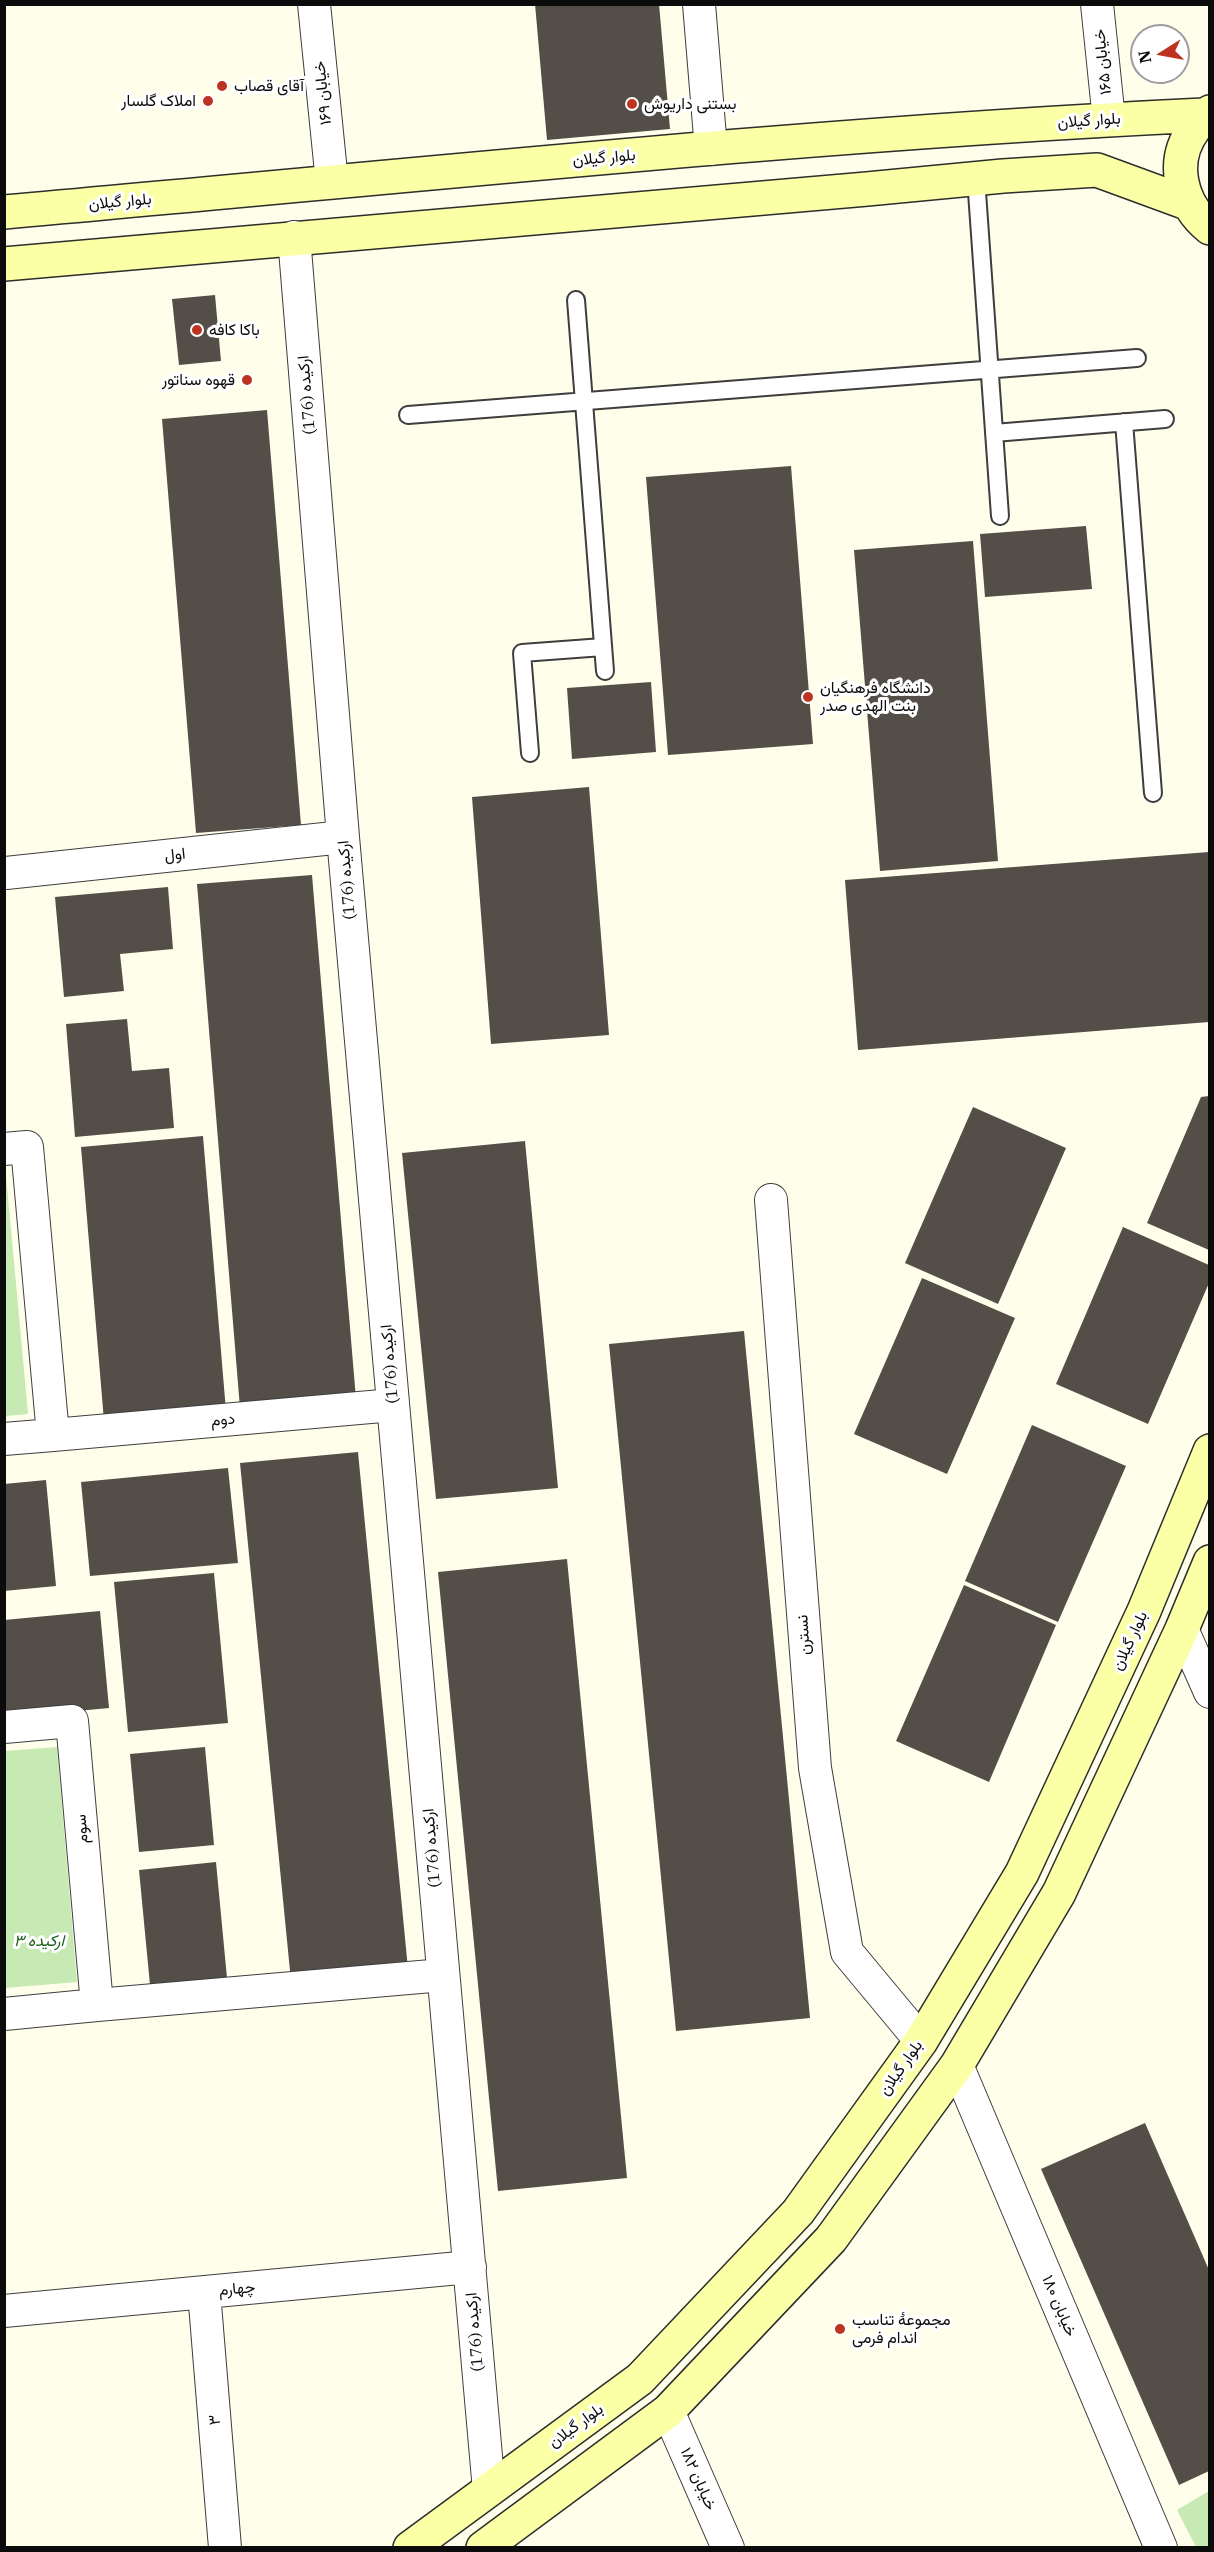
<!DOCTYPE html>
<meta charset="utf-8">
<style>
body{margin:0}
#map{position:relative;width:1214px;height:2552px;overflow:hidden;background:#fffeea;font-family:"IBM Plex Serif",serif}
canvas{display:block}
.frame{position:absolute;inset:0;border:6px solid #0b0b0b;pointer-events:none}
.north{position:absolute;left:1130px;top:24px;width:60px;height:60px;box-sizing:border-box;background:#fff;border:2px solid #9d9d9d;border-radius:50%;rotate:259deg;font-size:16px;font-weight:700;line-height:24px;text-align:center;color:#0b0b0b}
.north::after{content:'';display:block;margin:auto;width:21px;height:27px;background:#bd3322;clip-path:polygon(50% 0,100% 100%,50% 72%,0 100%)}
</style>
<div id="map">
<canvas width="1214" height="2552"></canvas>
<div class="frame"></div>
<div class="north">N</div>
</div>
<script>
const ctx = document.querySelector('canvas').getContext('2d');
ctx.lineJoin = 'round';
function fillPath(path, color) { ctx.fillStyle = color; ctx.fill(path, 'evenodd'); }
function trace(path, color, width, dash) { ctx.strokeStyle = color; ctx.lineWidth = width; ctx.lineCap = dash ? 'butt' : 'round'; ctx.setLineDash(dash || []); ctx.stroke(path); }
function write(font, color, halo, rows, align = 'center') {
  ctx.font = font + ' "IBM Plex Serif",Vazirmatn,serif'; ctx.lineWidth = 6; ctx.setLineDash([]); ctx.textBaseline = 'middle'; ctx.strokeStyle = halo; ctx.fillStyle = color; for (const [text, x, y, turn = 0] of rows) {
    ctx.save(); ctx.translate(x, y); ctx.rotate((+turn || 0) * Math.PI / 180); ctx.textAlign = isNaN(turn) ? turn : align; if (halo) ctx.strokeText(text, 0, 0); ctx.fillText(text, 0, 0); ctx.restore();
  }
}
fillPath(new Path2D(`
 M5,1175H6L28,1414L5,1416Z
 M57,1747L77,1982L5,1988V1751Z
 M1209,2491V2547H1196L1177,2510Z`), '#c7e9b4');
fillPath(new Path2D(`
 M535,4H659L670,129L547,140Z
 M215,295L221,361L179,365L172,299Z
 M267,410L301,825L196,833L162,419Z
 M791,466L813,744L668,755L646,477Z
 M1086,526L1092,589L985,597L980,534Z
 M973,541L998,861L880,871L854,550Z
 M651,682L656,752L572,759L567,688Z
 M589,787L609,1035L491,1044L472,797Z
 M1209,852V1022L858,1050L845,880Z
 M312,875L356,1399L240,1408L197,884Z
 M168,887L173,949L120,954L124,991L64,997L55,897Z
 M127,1019L132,1071L169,1068L174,1128L75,1137L66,1024Z
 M1209,1096V1250L1147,1223L1201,1097Z
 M973,1107L1066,1148L998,1304L905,1263Z
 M203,1136L226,1411L104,1421L81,1147Z
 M525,1141L558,1488L436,1499L402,1153Z
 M1123,1227L1209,1265V1283L1148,1424L1056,1384Z
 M922,1278L1015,1318L947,1474L854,1434Z
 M744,1331L810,2018L676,2031L609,1344Z
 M1032,1425L1126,1466L1058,1622L965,1581Z
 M358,1452L408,1969L291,1981L240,1463Z
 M228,1468L238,1563L90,1576L81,1482Z
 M46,1480L56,1586L4,1591V1484Z
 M567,1559L627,2178L498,2191L438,1572Z
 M214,1573L228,1723L128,1732L114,1582Z
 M964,1585L1056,1625L989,1782L896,1741Z
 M100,1611L109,1708L4,1718V1620Z
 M205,1747L214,1845L139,1852L130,1754Z
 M216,1862L227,1978L150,1985L139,1870Z
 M1145,2123L1209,2270V2471L1179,2485L1041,2169Z`), '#544e48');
const lane = new Path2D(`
 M976,178L1000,516
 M576,300L605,671
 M408,415L1137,358
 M1124,422L1153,793
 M994,433L1165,419
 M530,753L522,653L603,647`);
const street = new Path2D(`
 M314,4L332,182
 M699,4L711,149
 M1097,4L1109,120
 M294,237L343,837L489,2490
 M6,873L343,837
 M4,1149L27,1147L53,1435L4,1439
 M771,1200L815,1768L847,1952L921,2041
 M53,1435L393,1405
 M1182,1629L1210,1692
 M4,1727L72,1721L97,2005L4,2014
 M97,2005L443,1975
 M957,2065L1161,2548
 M204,2292L225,2548
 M4,2311L470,2267
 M668,2411L728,2548`);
const secondary = new Path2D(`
 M1210,112C1202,116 1199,123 1194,129C1170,161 1180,204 1210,228
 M4,212C404,177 803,134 1204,115
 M4,264L867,189L1003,176L1097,170L1187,203
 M410,2548L640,2379L798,2212L921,2041L1022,1873L1144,1611L1210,1451
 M483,2548L668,2411L831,2239L957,2065L1059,1893L1182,1629L1210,1562`);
trace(lane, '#3e3e3e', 20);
trace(street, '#3e3e3e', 34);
trace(secondary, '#2d2d2d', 36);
trace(lane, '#fff', 16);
trace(street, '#fff', 32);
trace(secondary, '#fbffa5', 33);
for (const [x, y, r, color] of [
 [222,86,6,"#bd3322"],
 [208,101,6,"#bd3322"],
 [632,104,6,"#bd3322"],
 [197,330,6,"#bd3322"],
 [247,380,6,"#bd3322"],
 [808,697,6,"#bd3322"],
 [840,2329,6,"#bd3322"]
]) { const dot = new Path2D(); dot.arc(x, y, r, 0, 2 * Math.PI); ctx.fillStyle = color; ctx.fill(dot); trace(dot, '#fff', 2); }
write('16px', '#0b0b0b', '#fff', [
 ["خیابان ۱۶۵",1103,62,-96],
 ["خیابان ۱۶۹",323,93,-96],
 ["بلوار گیلان",1089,121,-4],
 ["بلوار گیلان",604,158,-5],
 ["بلوار گیلان",120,202,-5],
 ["ارکیده (176)",307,395,-95],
 ["اول",175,855,-6],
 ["ارکیده (176)",347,880,-95],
 ["ارکیده (176)",390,1364,-95],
 ["دوم",223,1420,-5],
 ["نسترن",804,1635,-94],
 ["بلوار گیلان",1130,1641,-65],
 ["سوم",82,1829,-95],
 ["ارکیده (176)",432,1848,-95],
 ["بلوار گیلان",901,2068,-55],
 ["چهارم",237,2289,-5],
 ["خیابان ۱۸۰",1059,2306,67],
 ["ارکیده (176)",475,2332,-95],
 ["۳",215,2420,-95],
 ["بلوار گیلان",576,2426,-36],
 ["خیابان ۱۸۲",698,2479,66]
]);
write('16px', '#0b0b0b', '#fff', [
 ["آقای قصاب",234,86],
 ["املاک گلسار",196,101,"right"],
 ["بستنی داریوش",644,104],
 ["باکا کافه",209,330],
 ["قهوه سناتور",235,380,"right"],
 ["دانشگاه فرهنگیان",820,688],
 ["بنت الهدی صدر",820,706],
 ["مجموعهٔ تناسب",852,2320],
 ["اندام فرمی",852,2338]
], 'left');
write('italic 16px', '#1f631b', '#fff', [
 ["ارکیده ۳",39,1941]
]);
</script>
